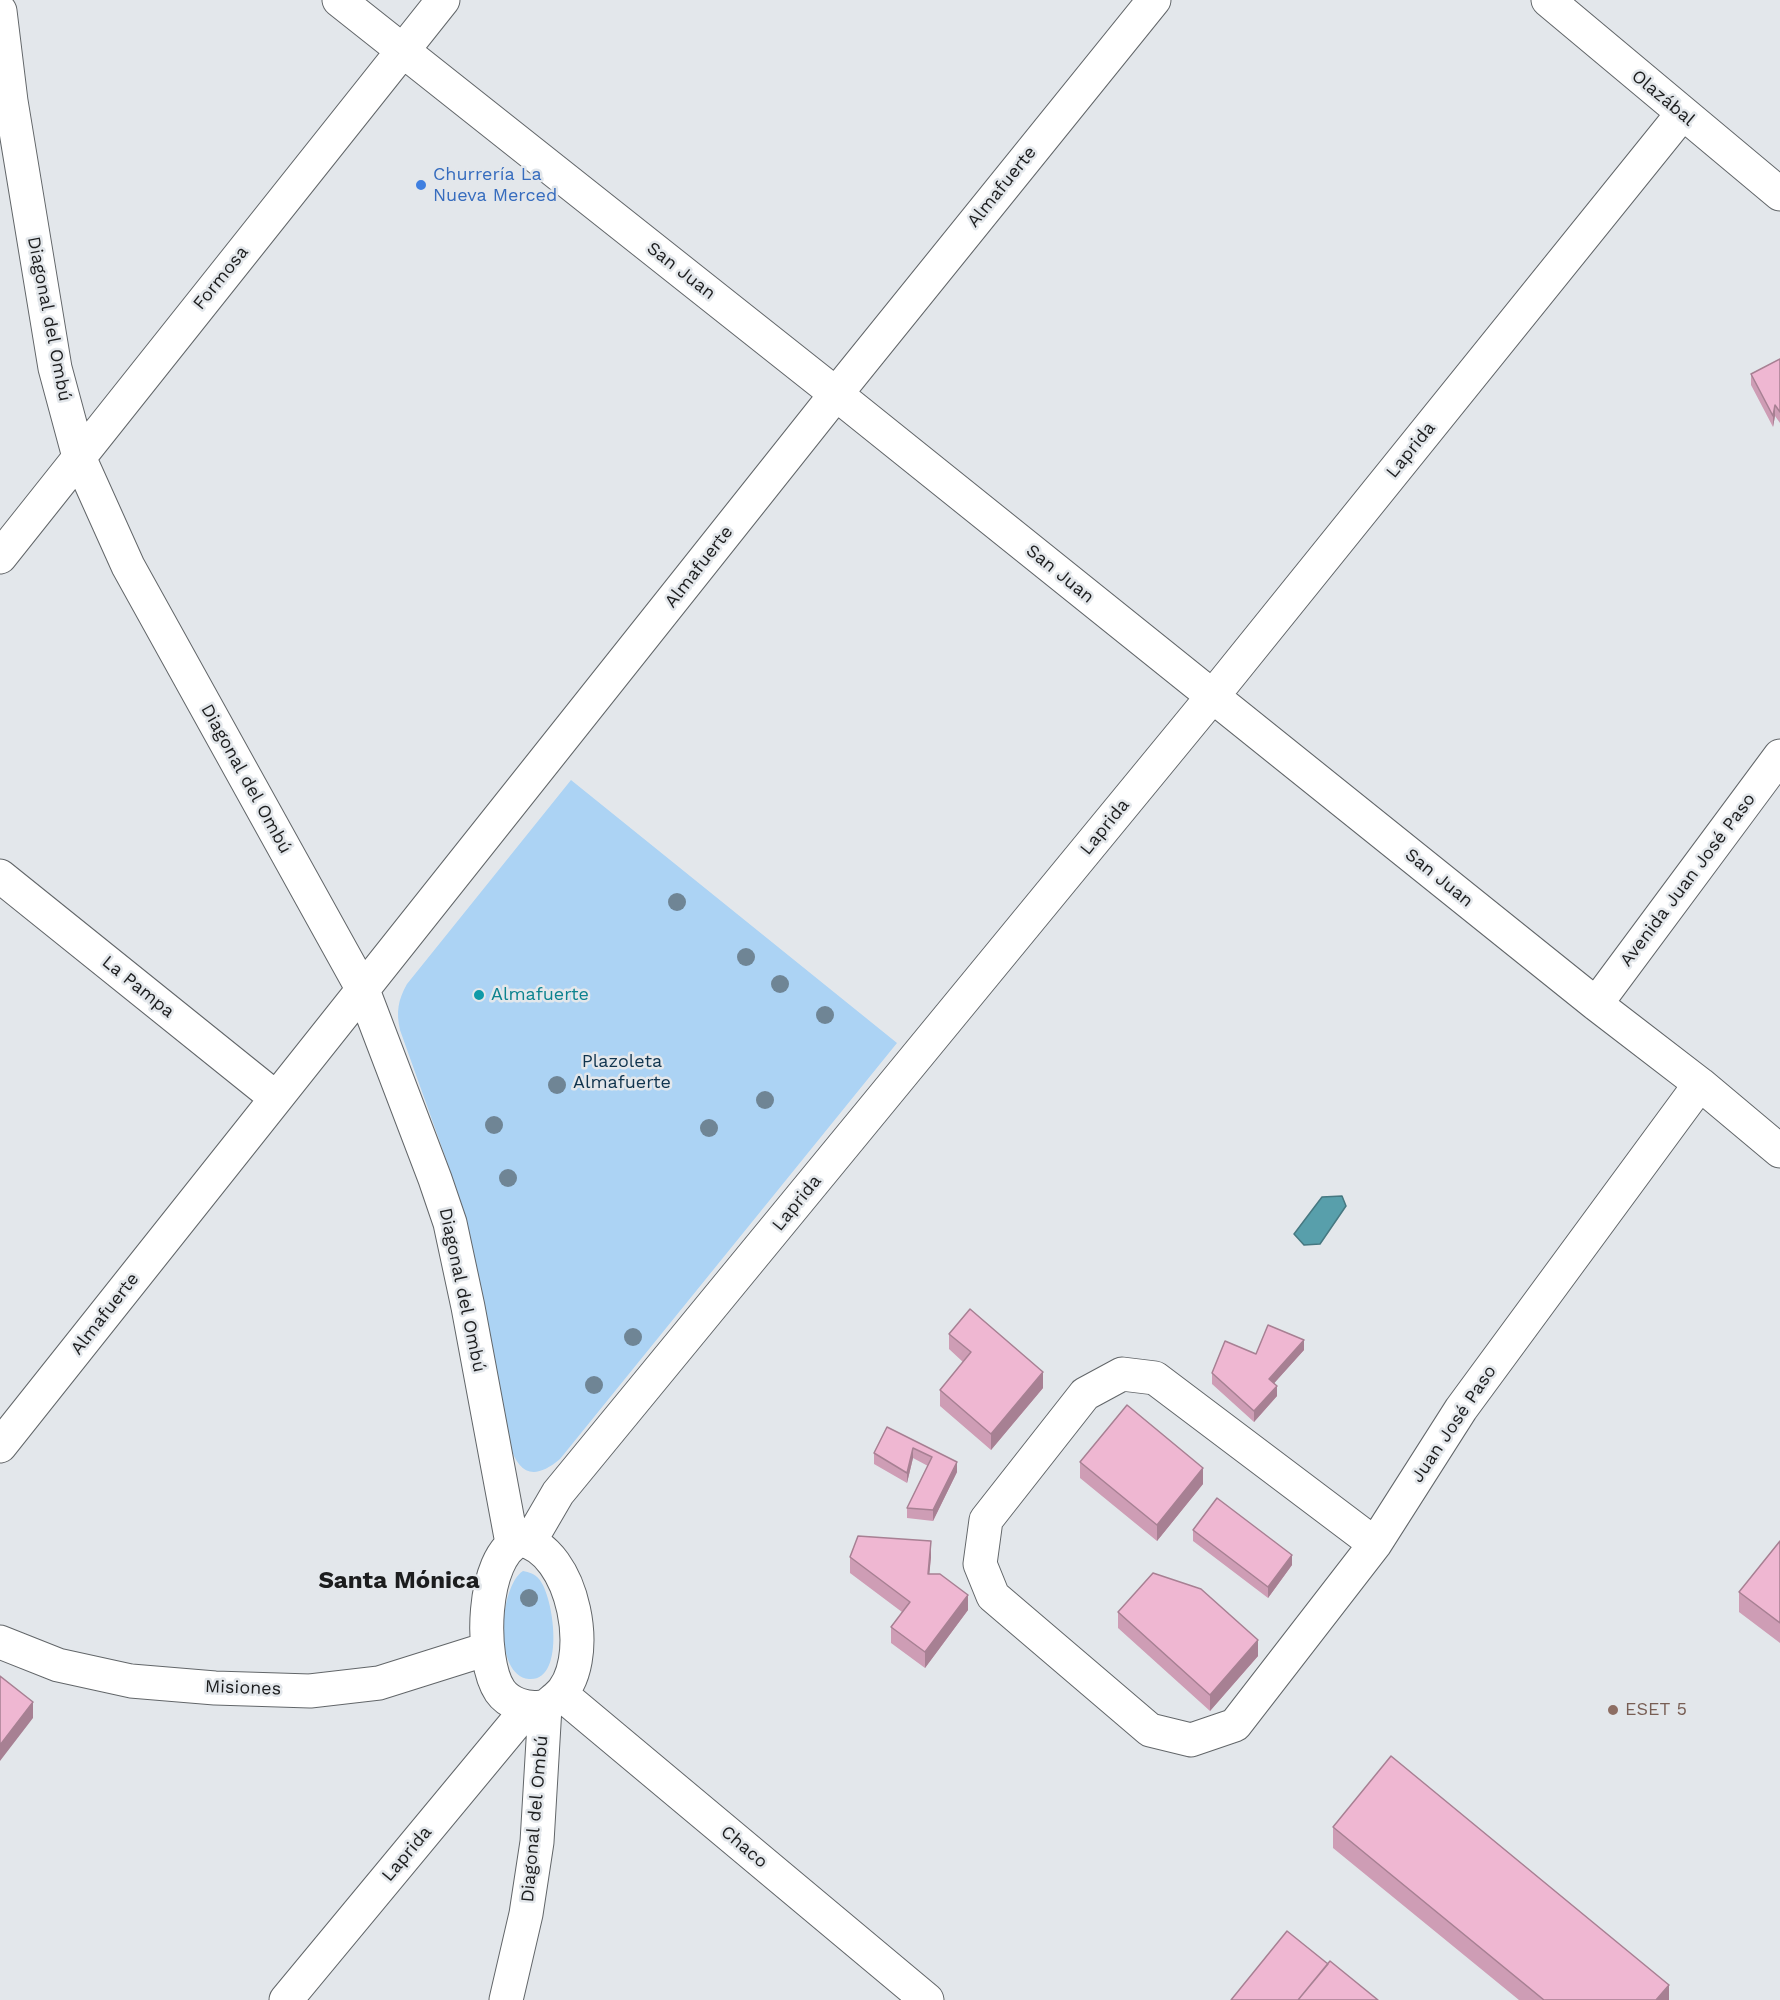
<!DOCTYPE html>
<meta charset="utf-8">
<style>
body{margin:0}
canvas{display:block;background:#e3e7eb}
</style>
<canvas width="1780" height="2000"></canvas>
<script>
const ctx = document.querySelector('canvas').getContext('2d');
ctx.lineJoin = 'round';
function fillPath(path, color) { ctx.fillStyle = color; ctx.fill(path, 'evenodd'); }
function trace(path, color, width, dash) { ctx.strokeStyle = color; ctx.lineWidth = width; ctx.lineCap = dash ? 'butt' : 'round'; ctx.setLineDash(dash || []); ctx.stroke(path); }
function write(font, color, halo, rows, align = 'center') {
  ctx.font = font + ' "Work Sans",sans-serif'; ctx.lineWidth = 5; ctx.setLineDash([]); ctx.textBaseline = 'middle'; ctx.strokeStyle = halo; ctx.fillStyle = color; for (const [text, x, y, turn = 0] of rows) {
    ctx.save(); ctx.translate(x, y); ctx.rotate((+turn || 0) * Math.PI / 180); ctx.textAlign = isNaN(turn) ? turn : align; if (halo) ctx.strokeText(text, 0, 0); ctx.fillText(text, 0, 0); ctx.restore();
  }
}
fillPath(new Path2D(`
 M571,780L897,1043L560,1459C535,1480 519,1476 509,1443L469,1238L457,1190L400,1030C396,1012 398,1000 407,984Z
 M523,1571C529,1572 535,1574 539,1579C554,1596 566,1682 529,1679C493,1676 499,1586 523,1571Z`), '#acd3f4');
const water = new Path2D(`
 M1342,1196L1346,1206L1320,1244L1304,1245L1294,1234L1322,1197Z`);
fillPath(water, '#589fab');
trace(water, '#467881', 1.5);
const minor = new Path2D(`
 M339,0L836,394L1596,1004L1700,1084L1780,1151
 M1548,0L1780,194
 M0,11L11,101L55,368L79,457L128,566L363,990L435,1179L450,1223L468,1307L512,1543
 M0,557L443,0
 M0,876L276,1098
 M1596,1004L1780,756
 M0,1446L836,394L1154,0
 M520,1540C574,1548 597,1665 556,1698C551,1702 547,1707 541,1707C527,1709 509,1704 500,1691C479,1660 481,1556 520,1540Z
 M530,1541L558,1493L1212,697L1682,114
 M1375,1544L1155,1378L1122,1374L1085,1394L986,1520L980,1564L993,1596L1150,1730L1191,1740L1235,1725L1375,1544L1461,1409L1700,1084
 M0,1642L58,1665L131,1681L215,1688L310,1691L379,1683L487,1649
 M561,1694L927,2000
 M286,2000L528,1708
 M506,2000L526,1914L537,1842L545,1707`);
trace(minor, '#626669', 35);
trace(minor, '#fff', 33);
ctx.fillStyle = '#6f8595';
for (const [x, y] of [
 [677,902],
 [746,957],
 [780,984],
 [825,1015],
 [557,1085],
 [765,1100],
 [494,1125],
 [709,1128],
 [508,1178],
 [633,1337],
 [594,1385],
 [529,1598]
]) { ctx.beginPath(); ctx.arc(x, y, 9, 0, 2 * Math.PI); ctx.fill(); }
fillPath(new Path2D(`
 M1780,359V423L1775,416L1773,427L1751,385V374Z
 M949,1334L1043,1388L991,1450L940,1406V1390L963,1362L949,1349Z
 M1304,1350L1274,1383L1277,1396L1254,1422L1212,1384V1373L1256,1354Z
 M887,1427L957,1472L933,1521L907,1518V1508L928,1466L913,1458L907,1483L874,1464V1453Z
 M1080,1462L1203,1484L1157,1541L1080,1478Z
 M1193,1530L1292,1565L1268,1598L1193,1541Z
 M1780,1541V1643L1739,1612V1592Z
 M850,1557H931L929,1574L968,1610L925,1668L891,1643V1627L902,1612L850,1573Z
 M1118,1612L1258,1656L1210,1711L1118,1628Z
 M1333,1827L1669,2000H1519L1333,1848Z`), '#ce9db5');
fillPath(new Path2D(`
 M1775,405V416L1773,427V416Z
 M1304,1340V1350L1269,1389V1379Z
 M1043,1372V1388L991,1450V1434Z
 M1277,1386V1396L1254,1422V1411Z
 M913,1448V1458L907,1483V1473Z
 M957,1462V1472L933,1521V1510Z
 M1203,1468V1484L1157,1541V1525Z
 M931,1541V1557L928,1589V1574Z
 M1292,1555V1565L1268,1598V1587Z
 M968,1595V1610L925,1668V1652Z
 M1258,1640V1656L1210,1711V1695Z
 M33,1702V1718L0,1761V1745Z
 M1669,1985V2000H1656Z`), '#a78093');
const building = new Path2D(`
 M1780,359V412L1775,405L1773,416L1751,374Z
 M970,1309L1043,1372L991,1434L940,1390L971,1352L949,1334Z
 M1268,1325L1304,1340L1269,1379L1277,1386L1254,1411L1212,1373L1225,1341L1256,1354Z
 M1127,1405L1203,1468L1157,1525L1080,1462Z
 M887,1427L957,1462L933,1510L907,1508L932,1457L913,1448L907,1473L874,1453Z
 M1217,1498L1292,1555L1268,1587L1193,1530Z
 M858,1536L931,1541L928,1574H940L968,1595L925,1652L891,1627L910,1602L850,1557Z
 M1780,1541V1623L1739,1592Z
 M1153,1573L1201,1589L1258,1640L1210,1695L1118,1612Z
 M0,1676L33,1702L0,1745Z
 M1391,1756L1669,1985L1656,2000H1544L1333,1827Z
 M1287,1931L1328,1964L1298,2000H1231Z
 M1330,1961L1378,2000H1298Z`);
fillPath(building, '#efb7d2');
trace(building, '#a78093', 1.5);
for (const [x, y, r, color] of [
 [421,185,6,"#3f7fe0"],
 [479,995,6,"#0f9aa8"],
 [1613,1710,6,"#8d6e63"]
]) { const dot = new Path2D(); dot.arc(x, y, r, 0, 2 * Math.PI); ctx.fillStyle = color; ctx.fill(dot); trace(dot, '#e3e7eb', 2); }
write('18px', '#1c1d1e', '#e3e7eb', [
 ["Olazábal",1663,98,40],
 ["Almafuerte",1002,187,-51],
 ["San Juan",681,271,38],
 ["Formosa",221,278,-51],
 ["Diagonal del Ombú",49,319,79],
 ["Laprida",1411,450,-51],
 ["Almafuerte",699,567,-52],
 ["San Juan",1060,574,39],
 ["Diagonal del Ombú",246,779,61],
 ["Laprida",1105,827,-51],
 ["San Juan",1439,878,39],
 ["Avenida Juan José Paso",1688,880,-53],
 ["La Pampa",138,987,39],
 ["Laprida",797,1203,-51],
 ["Diagonal del Ombú",462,1290,78],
 ["Almafuerte",105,1314,-52],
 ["Juan José Paso",1454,1424,-56],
 ["Misiones",243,1688,2],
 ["Diagonal del Ombú",535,1819,-85],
 ["Chaco",744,1847,40],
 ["Laprida",407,1854,-50]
]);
write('18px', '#366cbe', '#e3e7eb', [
 ["Churrería La",433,175],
 ["Nueva Merced",433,196]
], 'left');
write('18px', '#0d838f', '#e3e7eb', [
 ["Almafuerte",491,995]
], 'left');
write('18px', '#10344e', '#e3e7eb', [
 ["Plazoleta",622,1062],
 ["Almafuerte",622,1083]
]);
write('18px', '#785e54', '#e3e7eb', [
 ["ESET 5",1625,1710]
], 'left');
write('bold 24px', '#1c1d1e', '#e3e7eb', [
 ["Santa Mónica",399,1581]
]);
</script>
